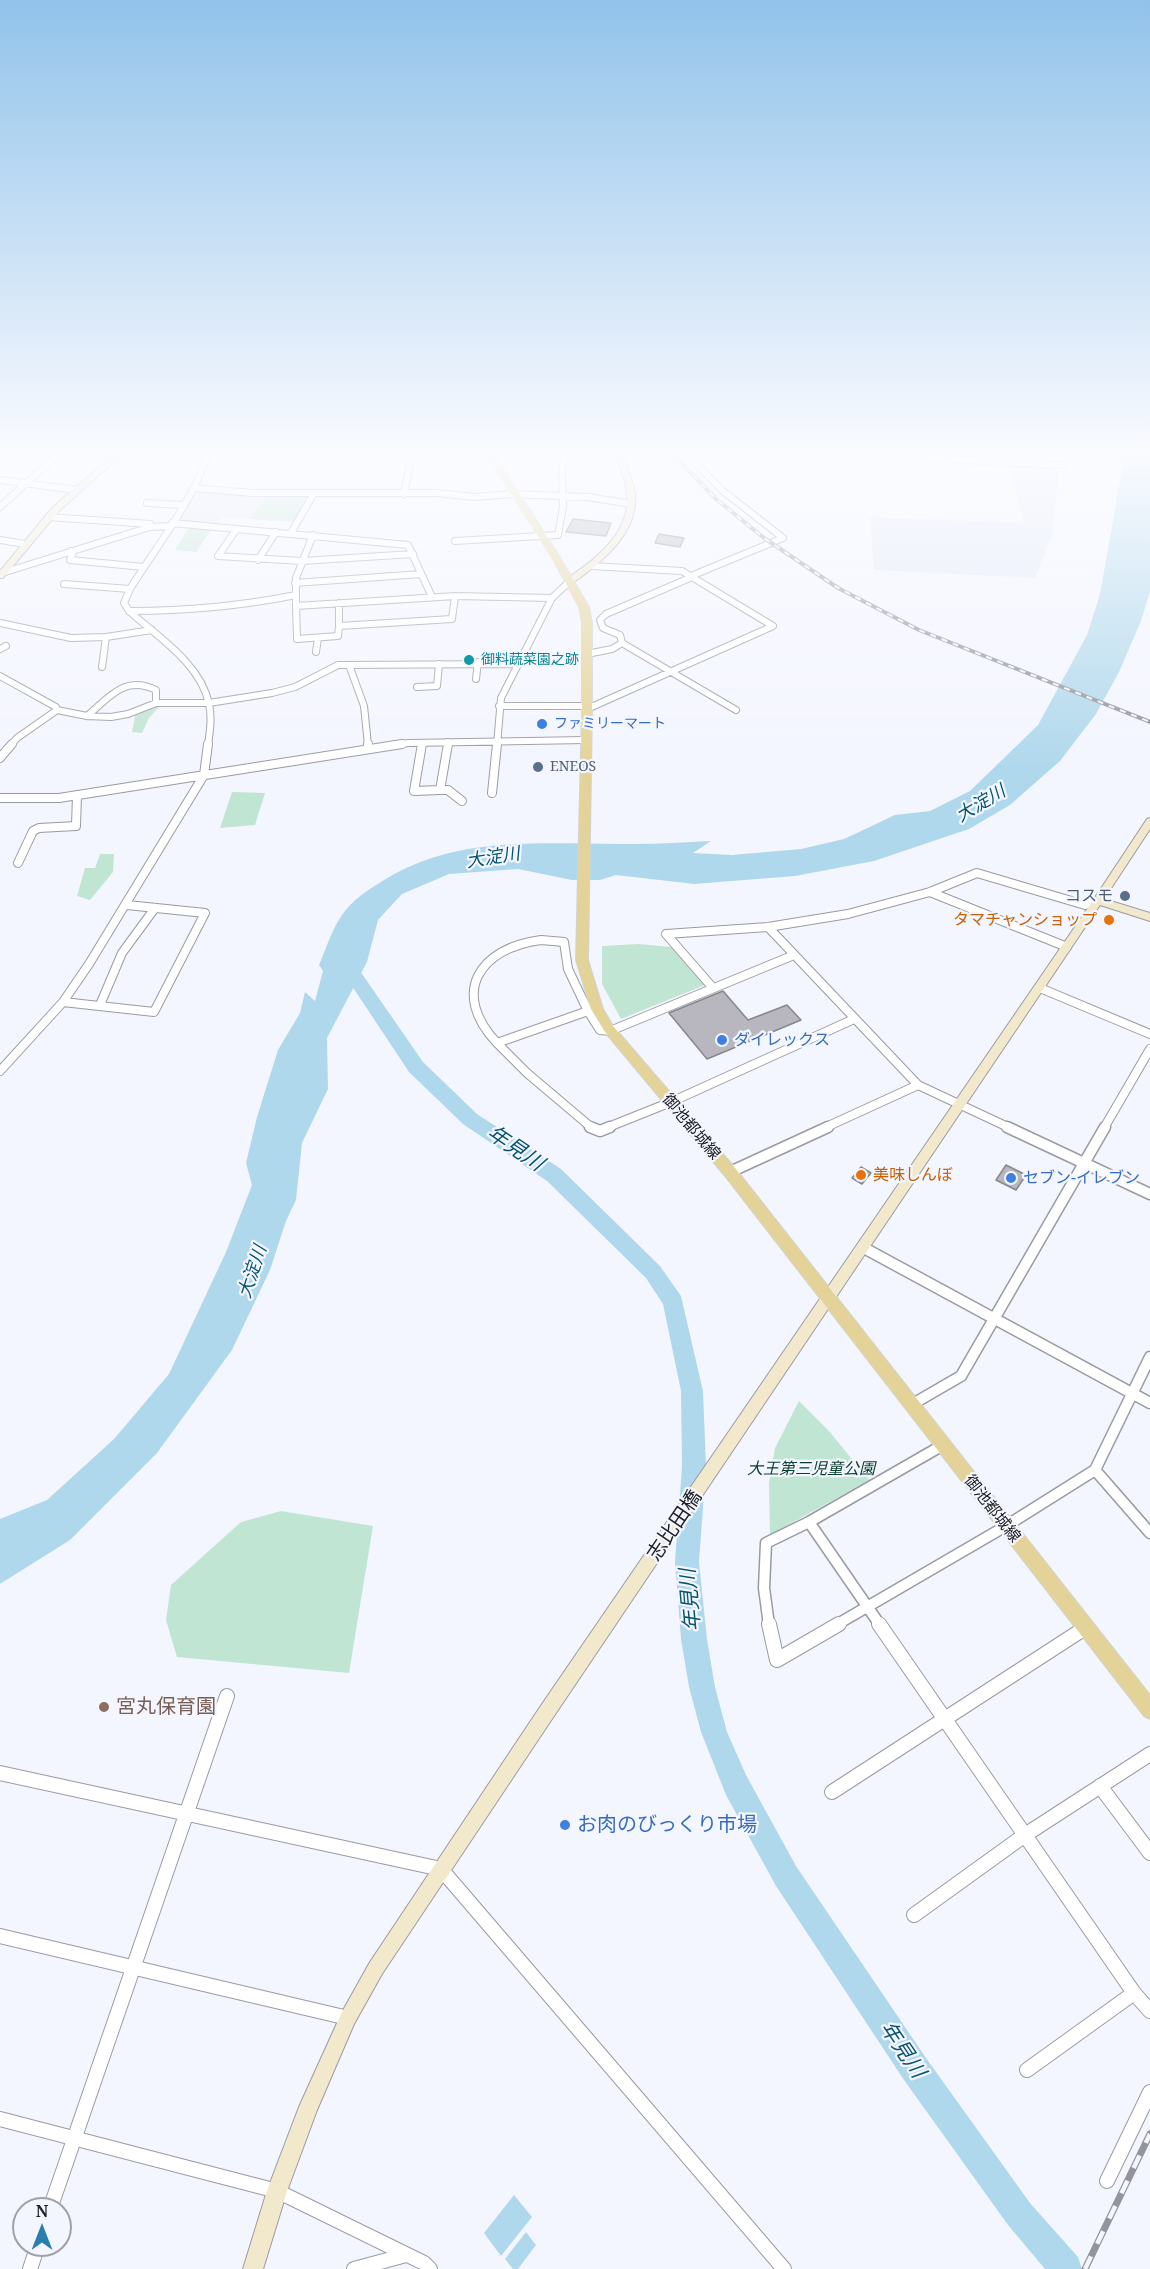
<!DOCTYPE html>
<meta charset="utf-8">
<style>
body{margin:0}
#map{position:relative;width:1150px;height:2269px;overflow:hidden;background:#f4f6ff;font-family:"Noto Serif",serif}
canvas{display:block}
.north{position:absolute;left:12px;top:2197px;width:60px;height:60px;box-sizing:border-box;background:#f4f6ff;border:2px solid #9fa1a7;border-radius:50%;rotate:0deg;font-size:16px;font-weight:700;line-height:24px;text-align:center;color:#202124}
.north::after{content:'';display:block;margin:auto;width:21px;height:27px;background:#2b7dae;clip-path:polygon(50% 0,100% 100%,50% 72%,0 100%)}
</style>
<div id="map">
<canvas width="1150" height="2269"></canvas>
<div class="north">N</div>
</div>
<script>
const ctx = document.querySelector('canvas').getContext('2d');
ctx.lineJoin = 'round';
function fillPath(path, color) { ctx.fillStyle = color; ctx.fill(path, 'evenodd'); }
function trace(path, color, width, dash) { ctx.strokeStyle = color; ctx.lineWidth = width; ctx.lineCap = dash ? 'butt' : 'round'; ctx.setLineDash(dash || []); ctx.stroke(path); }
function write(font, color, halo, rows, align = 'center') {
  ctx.font = font + ' "Noto Serif","Noto Sans JP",serif'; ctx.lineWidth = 4.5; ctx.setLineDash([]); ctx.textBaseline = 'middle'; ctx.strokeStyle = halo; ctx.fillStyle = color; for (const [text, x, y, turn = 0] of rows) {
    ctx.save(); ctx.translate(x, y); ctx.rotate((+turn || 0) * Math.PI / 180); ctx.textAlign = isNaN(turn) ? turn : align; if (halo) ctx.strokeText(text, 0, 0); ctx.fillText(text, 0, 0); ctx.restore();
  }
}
fillPath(new Path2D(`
 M867,449H982L983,457L979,460L875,454Z
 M1009,465L1059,468L1053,532L1035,578L874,570L870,517L1024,523Z
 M195,489L269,494L249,519L223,517L216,526L175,521Z`), '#e3e8f7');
fillPath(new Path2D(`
 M269,494L310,495L295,522L249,519Z
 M190,526L212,529L196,552L175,550Z
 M162,704L149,718L142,733L132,732L135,716L149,707Z
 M232,792L265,793L255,825L220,828Z
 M100,854H114L113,872L90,900L77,896L85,868H95Z
 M639,944L671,947L705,985L621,1019L602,984V946Z
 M799,1401L829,1431L869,1480L770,1535L769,1483L775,1448Z
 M281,1511L373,1526L349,1673L177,1657L166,1620L171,1585L241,1522Z`), '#c1e5d3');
fillPath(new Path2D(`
 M1121,449H1150V591L1141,621L1119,672L1096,714L1060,761L1010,805L969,829L874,861L795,876L694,884L616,875L600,880H572L518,869L449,874L402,894L378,920L367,962L327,1038L328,1089L302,1143L296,1200L286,1221L270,1270L232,1350L157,1453L70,1540L0,1584V1519L47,1500L114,1439L169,1374L226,1252L252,1185L246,1163L257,1117L278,1050L300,1013L305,992L315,1001L323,971L319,965C326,949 332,929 342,915C353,899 368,890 384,880C460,833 548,845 633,844C659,844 685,842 711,841L693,853L732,855L801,849L844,839L895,815L930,811L970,791L1038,725L1087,635L1100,594L1114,515L1123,463Z
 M514,2195L532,2217L501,2256L484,2233Z
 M526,2232L536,2245L518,2269H513L505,2259Z`), '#b0d8ec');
fillPath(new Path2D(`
 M345,956L351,958L423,1062L477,1114L561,1169L660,1266L681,1296L703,1391L706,1467L699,1562L707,1639L715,1687L727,1732L746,1775L796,1866L926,2058L1030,2203L1078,2257L1082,2269H1045L1008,2225L904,2080L776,1886L726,1795L701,1732L689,1687L681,1639L675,1562L682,1467L681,1391L663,1304L646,1278L547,1181L463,1124L409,1072L336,962L339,958Z`), '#b0d8ec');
const building = new Path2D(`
 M573,519L611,523L606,536L566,532Z
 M659,534L684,538L680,547L655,543Z
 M723,991L748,1020L787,1005L801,1020L707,1059L669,1013Z
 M1006,1165L1026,1175L1016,1190L996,1180Z
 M861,1167L871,1173L862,1184L852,1178Z`);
fillPath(building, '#b8b7bf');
trace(building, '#88878e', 1.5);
const streetFar3 = new Path2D(`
 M317,449L493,459
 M681,449L723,491L783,538
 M737,449L1062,465
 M984,449L987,462
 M0,480L77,490
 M194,488L252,493H437L475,497L511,494L588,497L631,504
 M404,494L413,449
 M147,503L183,505
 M0,507L64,449
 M48,517L150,524
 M172,523L408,545L432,597
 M236,530L218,556L302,561L413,554
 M291,533L314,493
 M313,535L296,578V606L455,596L552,598
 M0,540L25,544
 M455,541L558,535L563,507L562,467L569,449
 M71,551L73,552L70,560L144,567
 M258,560L276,532
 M2,573L150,527L170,526
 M691,576L783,538
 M692,577L606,614L600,620L603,628L620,635L622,643L736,710
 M295,583L421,574
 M64,584L130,589
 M339,603V626L452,619L455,596
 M296,606L297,639L338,636L339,626
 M129,611C185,611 241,606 296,595
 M0,623L71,638L106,637L152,630
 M0,649L6,646
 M316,652L318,638
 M587,654L612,649L622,643
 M349,665L364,706L368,745
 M102,667L106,637
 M0,676L56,707L57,710
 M476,679L478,662
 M417,687L437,686L439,664
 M499,706H587
 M587,709L773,626L682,571L591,566
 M87,716C110,697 124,675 156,690V703
 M11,745L17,738L57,710L87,716L111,717L128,714L156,703H209L272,693L295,687L338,665L518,664
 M208,745C210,731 212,718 209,704C201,664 158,637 129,611L124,603L130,589C156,547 197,496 209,449
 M390,745L409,743L586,740
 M422,745V743
 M447,745L448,742
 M497,745L501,698L552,598L571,580`);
const streetFar2 = new Path2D(`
 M368,744V748
 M422,744L414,791L440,790
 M448,744L440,790H448L462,801
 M0,758L12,744
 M492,793L497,744
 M0,798H59L402,744
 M18,863L33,831L39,828L76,826L77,795
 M930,892L1067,947
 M768,927L918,1085L1010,1128
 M541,940L564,942L568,969L588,1011L497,1043C450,993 479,948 541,940Z
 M713,988L666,934L768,927L848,914L930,892L977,873L1085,905L1098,901
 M1040,988L1150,1034
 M63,1002L154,1012L205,913L127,905
 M100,1005L122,953L155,908
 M588,1011L600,1030L610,1031L794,955
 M497,1043L527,1073L592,1128
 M0,1071L63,1002L89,964L204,775L208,744
 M606,1128L671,1102L854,1019
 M824,1128L918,1085
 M1104,1128L1150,1049`);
const streetFar1 = new Path2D(`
 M590,1127L600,1131L610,1127
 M1007,1127L1150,1194
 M730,1172L828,1127
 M864,1248L1150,1403
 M911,1405L961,1376L1105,1127
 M1095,1470L1150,1533
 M769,1625L764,1588L766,1543L809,1522
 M836,1625L1006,1526L1095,1470L1150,1357
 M880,1625L809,1522L943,1445`);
const street = new Path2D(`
 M769,1624L777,1660L839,1624
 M879,1624L1134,1993
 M0,1773L441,1869L784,2269
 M1100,1786L1150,1853
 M832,1792L1085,1628
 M914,1915L1025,1835L1150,1754
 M0,1936L348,2018
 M1027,2070L1134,1993L1150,2011
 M0,2119L277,2191L424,2263L430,2269
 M1107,2181L1150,2092
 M50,2209L227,1696
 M30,2269L38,2245
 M354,2269L406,2255`);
const secondary = new Path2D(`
 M120,449H128L59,511L3,578H0V571L53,507Z
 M614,449H621C625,464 633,478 635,494C639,532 602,562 574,582H568V578C596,559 631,532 627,494C626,479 618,464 614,449Z
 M1150,818V829L1104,899L1150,913V921L1100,905L552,1719L382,1974L354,2024L317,2110L287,2191L263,2269H243L267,2191L299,2107L342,2012L370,1962L540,1707L1094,899L1147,819Z`);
const primary = new Path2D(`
 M483,449H491L559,556L589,607L592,623V709L588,960L603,1009L613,1026L735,1168L1150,1695V1719L1144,1716L725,1176L605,1032L591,1009L576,960L582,709V623L579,607L551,556Z`);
trace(streetFar3, '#999ba3', 8);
trace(streetFar2, '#999ba3', 10);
trace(streetFar1, '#999ba3', 13);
trace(street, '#999ba3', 16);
trace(secondary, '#999ba3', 2);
trace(primary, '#d2d3d3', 2);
trace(streetFar3, '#fff', 6);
trace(streetFar2, '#fff', 8);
trace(streetFar1, '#fff', 10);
trace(street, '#fff', 14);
fillPath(secondary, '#f2e9cc');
fillPath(primary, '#e4d398');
const railFar1 = new Path2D(`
 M668,449L716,499L764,538L838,588L919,630L1150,722`);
const rail = new Path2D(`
 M1085,2269L1150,2134`);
trace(railFar1, '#94959c', 4);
trace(rail, '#94959c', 7);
trace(railFar1, '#f4f6ff', 2, [6]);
trace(rail, '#f4f6ff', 4.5, [14]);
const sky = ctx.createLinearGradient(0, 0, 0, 767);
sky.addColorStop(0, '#91c2ea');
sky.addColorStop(0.59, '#fafbff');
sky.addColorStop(1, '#fafbff00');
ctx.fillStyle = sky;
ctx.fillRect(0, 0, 1150, 767);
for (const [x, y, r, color] of [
 [469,660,6,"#0f9aa8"],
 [542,724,6,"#3f7fe0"],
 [538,767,6,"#5c6f8a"],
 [1125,896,6,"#5c6f8a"],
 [1109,920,6,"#e8710a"],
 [722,1040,6,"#3f7fe0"],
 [861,1175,6,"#e8710a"],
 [1011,1178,6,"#3f7fe0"],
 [104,1707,6,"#8d6e63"],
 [565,1825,6,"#3f7fe0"]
]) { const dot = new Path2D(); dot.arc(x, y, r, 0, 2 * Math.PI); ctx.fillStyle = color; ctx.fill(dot); trace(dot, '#f4f6ff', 2); }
write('14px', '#0d838f', '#f4f6ff', [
 ["御料蔬菜園之跡",481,660]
], 'left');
write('14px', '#366cbe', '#f4f6ff', [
 ["ファミリーマート",554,724]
], 'left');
write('14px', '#4e5e75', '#f4f6ff', [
 ["ENEOS",550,767]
], 'left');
write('16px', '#4e5e75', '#f4f6ff', [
 ["コスモ",1113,896]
], 'right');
write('16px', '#c56008', '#f4f6ff', [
 ["タマチャンショップ",1097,920],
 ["美味しんぼ",873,1175,"left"]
], 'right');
write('16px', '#366cbe', '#f4f6ff', [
 ["ダイレックス",734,1040],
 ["セブン-イレブン",1023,1178]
], 'left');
write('16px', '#202124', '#f4f6ff', [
 ["御池都城線",691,1127,50],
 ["御池都城線",992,1509,52]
]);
write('italic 16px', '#09402d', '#f4f6ff', [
 ["大王第三児童公園",811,1469]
]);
write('italic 18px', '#06546f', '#f4f6ff', [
 ["大淀川",981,804,-31],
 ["大淀川",493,858,-9],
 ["大淀川",253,1272,-72]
]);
write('20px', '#202124', '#f4f6ff', [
 ["志比田橋",675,1526,-56]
]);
write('20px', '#785e54', '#f4f6ff', [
 ["宮丸保育園",116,1707]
], 'left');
write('20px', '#366cbe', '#f4f6ff', [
 ["お肉のびっくり市場",577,1825]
], 'left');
write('italic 21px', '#06546f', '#f4f6ff', [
 ["年見川",515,1149,34],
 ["年見川",691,1600,-95],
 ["年見川",902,2050,56]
]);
</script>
